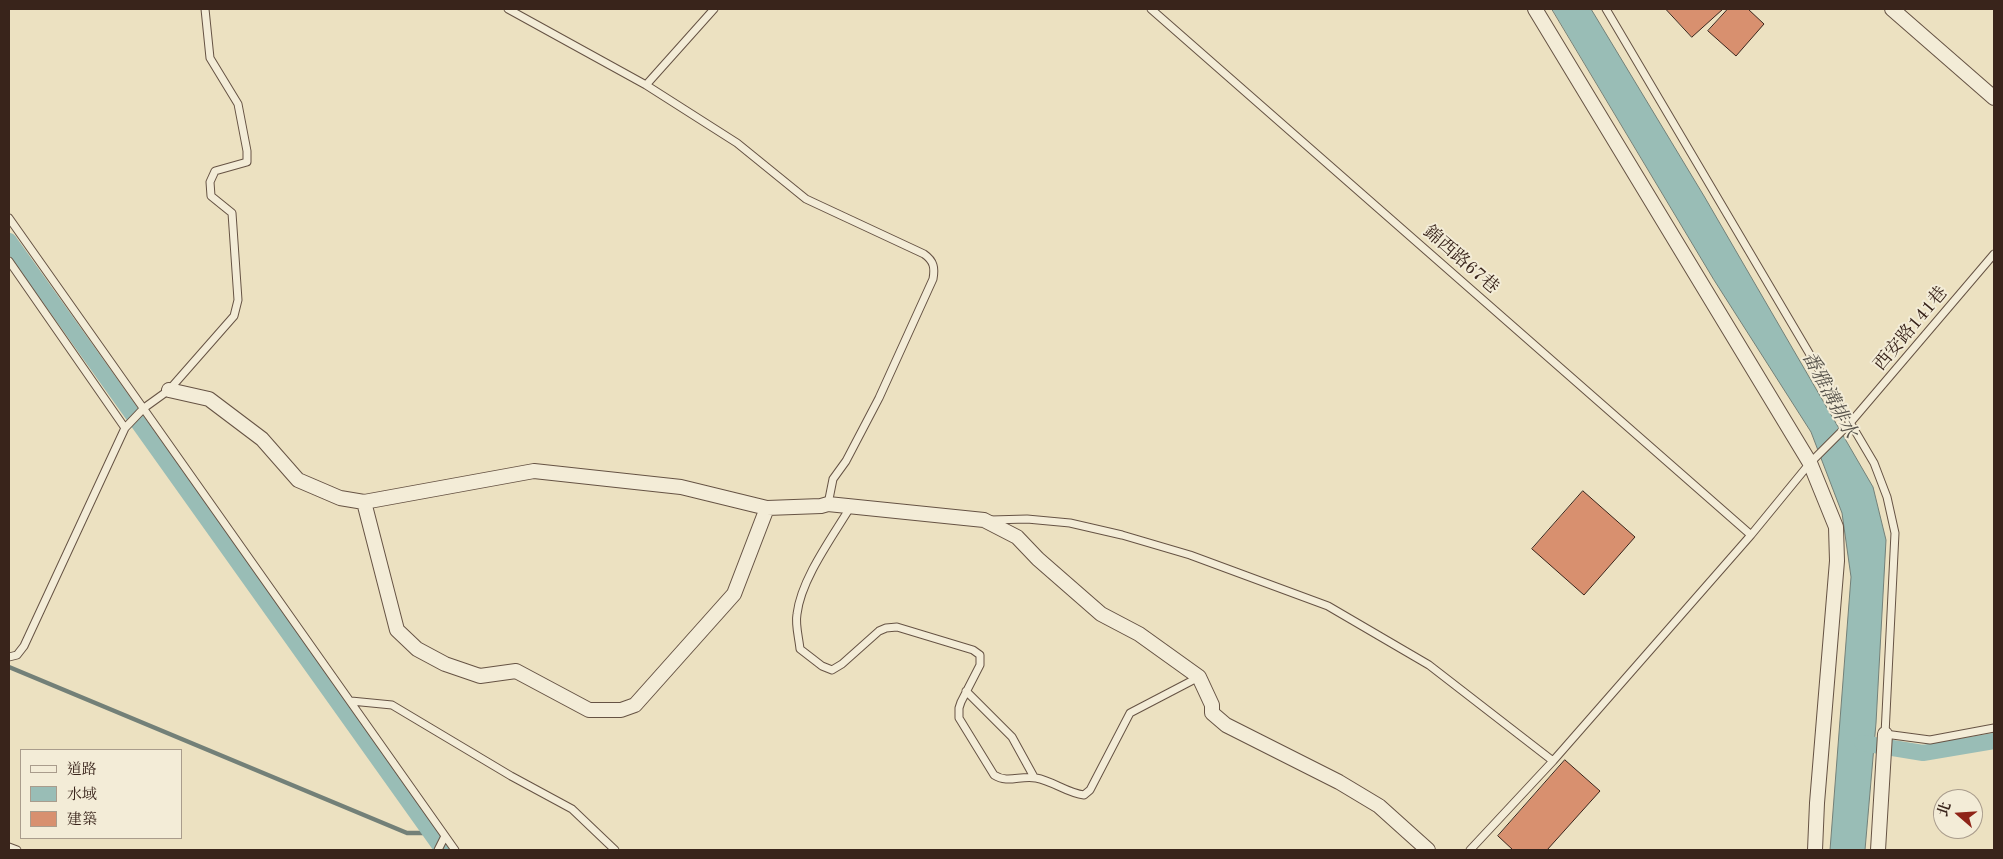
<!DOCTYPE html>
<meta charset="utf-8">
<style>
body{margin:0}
#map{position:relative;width:2003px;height:859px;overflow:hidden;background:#ece1c1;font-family:"Old Standard TT","Noto Serif TC",serif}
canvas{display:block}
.frame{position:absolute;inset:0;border:10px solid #39241b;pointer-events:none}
.legend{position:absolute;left:20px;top:749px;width:162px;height:90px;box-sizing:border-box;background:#f3ecd7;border:1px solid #a99c8c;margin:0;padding:6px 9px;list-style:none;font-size:15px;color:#39241b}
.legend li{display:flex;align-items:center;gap:10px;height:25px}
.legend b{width:25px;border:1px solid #a99c8c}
.north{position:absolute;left:1933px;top:789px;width:50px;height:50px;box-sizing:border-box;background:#f3ecd7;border:1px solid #a99c8c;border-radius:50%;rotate:289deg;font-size:14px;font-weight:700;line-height:20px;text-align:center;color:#39241b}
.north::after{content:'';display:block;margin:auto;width:18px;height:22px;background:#8f2418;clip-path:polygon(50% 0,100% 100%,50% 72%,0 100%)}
</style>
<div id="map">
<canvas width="2003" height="859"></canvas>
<div class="frame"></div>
<ul class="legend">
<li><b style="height:6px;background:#f3ecd7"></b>道路</li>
<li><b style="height:14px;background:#99bdb6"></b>水域</li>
<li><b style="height:14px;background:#d8906f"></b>建築</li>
</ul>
<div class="north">北</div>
</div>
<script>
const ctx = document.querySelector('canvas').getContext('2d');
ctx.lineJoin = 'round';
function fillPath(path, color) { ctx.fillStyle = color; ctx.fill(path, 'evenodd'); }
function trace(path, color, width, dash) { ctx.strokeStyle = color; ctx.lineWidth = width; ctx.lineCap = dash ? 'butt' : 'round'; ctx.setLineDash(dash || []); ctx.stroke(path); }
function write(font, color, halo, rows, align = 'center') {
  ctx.font = font + ' "Old Standard TT","Noto Serif TC",serif'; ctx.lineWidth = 4; ctx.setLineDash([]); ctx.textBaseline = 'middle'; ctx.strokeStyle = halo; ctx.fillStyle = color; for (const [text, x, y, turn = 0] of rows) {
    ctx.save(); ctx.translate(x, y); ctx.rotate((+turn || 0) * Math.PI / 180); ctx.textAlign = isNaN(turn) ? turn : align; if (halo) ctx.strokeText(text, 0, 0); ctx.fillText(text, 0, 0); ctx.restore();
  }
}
const water = new Path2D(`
 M1552,9H1591L1704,196L1873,487L1886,540L1876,723L1865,850H1830L1851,577L1842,513L1811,432L1714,280Z`);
fillPath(water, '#99bdb6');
trace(water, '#738078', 1);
trace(new Path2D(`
 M9,667L407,833H431`), '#738078', 4.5);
trace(new Path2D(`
 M9,241L443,850
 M1862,743L1923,753L1994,741`), '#99bdb6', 16);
const building = new Path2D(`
 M1666,9H1723L1692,37Z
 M1728,9H1748L1764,24L1736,56L1708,31Z
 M1583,491L1635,537L1584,595L1532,549Z
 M1565,760L1600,791L1547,850H1513L1498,836Z`);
fillPath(building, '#d8906f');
trace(building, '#39241b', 1);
const service = new Path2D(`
 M508,9L646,85L737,143L806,199L924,254C934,261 935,268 933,279L879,398L846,461L833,479L828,504
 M1151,9L1751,535
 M1606,9L1874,463L1887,497L1895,533L1885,734L1930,740L1994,728
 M646,85L714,9
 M9,218L455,850
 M9,261L125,428
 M851,506C833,536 801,579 797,614C795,625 799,638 800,649L822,666L832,670L842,664L879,631L886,628L897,627L973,650L980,655V665L961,702L959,708V718L994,775C1008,784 1020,775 1036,778C1053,781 1067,793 1084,795L1090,790L1130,713L1199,677
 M991,520L1027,519L1070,523L1122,535L1190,555L1328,606L1429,665L1553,761
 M9,657L17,655L24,646L125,428L144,408L169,390L234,316L238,300L232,213L211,196L210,182L215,171L247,162V151L238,104L210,58L205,9
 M966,691L1012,737L1034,777
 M351,701L392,705L511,776L572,809L615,850
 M9,847L17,850
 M438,850L445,836
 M1470,850L1553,761L1751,535L1810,463L1850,423L1994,254`);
const minor = new Path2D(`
 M1535,9L1810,463L1836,527L1837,561L1817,803L1815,850
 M1892,9L1994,98
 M169,390L209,399L262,439L298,480L340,498L364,502L534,471L681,487L767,508L821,506L828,504L984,520L1017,537L1038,559L1101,614L1139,634L1199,677L1212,705V713L1226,725L1339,782L1379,806L1428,850
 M364,502L397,630L417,649L445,664L480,676L516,671L589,710H621L635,705L734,594L767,508
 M1878,850L1885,734`);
trace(service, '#665344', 9);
trace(minor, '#665344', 16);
trace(service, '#f3ecd7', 7);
trace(minor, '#f3ecd7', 14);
write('18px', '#39241b', '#f3ecd7', [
 ["錦西路67巷",1461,260,41],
 ["西安路141巷",1911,329,-50]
]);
write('italic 19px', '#56524a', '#f3ecd7', [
 ["番雅溝排水",1829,395,62]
]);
</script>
